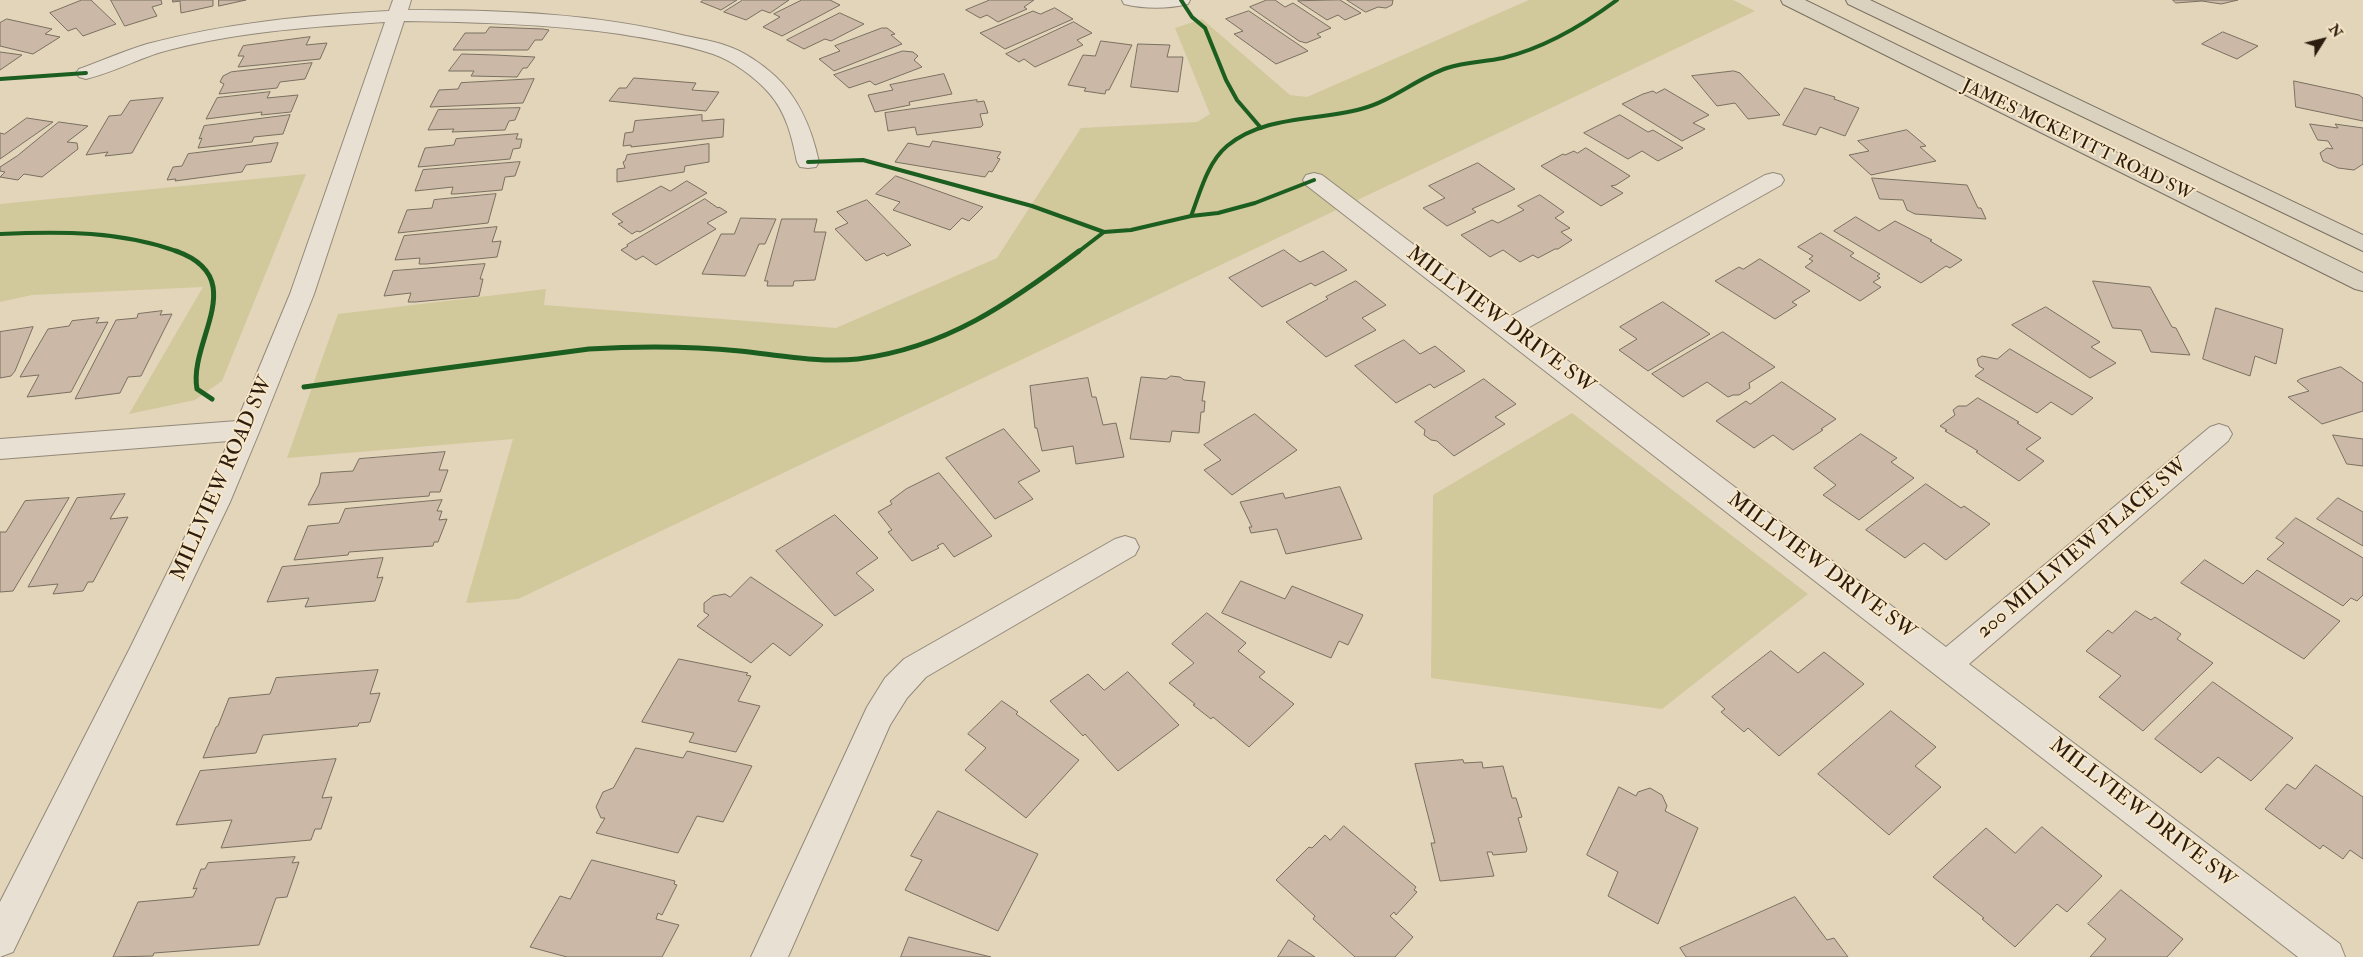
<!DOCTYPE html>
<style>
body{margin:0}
#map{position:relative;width:2363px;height:957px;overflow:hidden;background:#e3d5ba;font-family:"IM FELL Double Pica",serif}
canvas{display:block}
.north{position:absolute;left:2298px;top:15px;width:50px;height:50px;-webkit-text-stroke:4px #f8e7c7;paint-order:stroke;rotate:54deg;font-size:14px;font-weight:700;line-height:20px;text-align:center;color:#2c1c10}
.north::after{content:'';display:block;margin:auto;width:18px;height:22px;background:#2c1c10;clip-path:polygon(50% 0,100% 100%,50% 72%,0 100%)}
</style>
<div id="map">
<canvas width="2363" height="957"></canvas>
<div class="north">N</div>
</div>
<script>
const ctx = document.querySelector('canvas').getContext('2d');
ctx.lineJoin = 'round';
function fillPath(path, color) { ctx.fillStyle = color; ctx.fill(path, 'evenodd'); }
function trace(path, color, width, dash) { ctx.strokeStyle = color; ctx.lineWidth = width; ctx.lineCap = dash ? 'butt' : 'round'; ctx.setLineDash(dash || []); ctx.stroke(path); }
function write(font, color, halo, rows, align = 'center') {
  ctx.font = font + ' "IM FELL Double Pica",serif'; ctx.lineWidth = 4; ctx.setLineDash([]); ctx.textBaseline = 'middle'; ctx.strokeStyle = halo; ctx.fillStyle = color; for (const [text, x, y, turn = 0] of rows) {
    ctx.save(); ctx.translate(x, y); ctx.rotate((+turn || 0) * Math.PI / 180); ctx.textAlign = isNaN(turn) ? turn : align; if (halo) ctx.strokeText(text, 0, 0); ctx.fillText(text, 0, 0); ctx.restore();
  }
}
fillPath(new Path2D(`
 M1529,0H1733L1755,11L518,599L466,603L513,439L287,458L338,314L546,289L544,305L836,328L997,258L1081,128L1197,122L1210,114L1175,28L1202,19L1290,95L1307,97Z
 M306,174L222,381L195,400L129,414L203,287L32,295L0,302V204Z
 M1572,413L1808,594L1662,709L1431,678L1433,495Z`), '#d1c89b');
const building = new Path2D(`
 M82,0H91L116,24L83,36L76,28L68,31L50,13Z
 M111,0H161L162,4L152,7L157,16L125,26Z
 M173,0H213V6L181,13L180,1L173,2Z
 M219,0H246L219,6Z
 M704,0H737L721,10L701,2Z
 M743,0H789L770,13L762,10L746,20L724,12Z
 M802,0H830L840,5L782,36L763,27L780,17L774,14Z
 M990,0H1034L1024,7L1027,9L998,22L987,15L980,18L966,10Z
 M1267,0H1275L1285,7L1293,3L1331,28L1317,34L1321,37L1306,43L1299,41L1250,7Z
 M1340,0L1361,13L1345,20L1338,15L1327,20L1298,1Z
 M1347,0H1393L1392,5L1386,8L1378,7L1366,12Z
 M2173,0H2238L2221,4L2202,1L2176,3Z
 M1055,8L1073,19L1005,49L980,33L1033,11L1040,14Z
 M1249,11L1308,51L1276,64L1234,34L1243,31L1226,19Z
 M840,13L864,24L831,41L825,39L804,49L787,40Z
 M7,19L52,29L45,34L60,37L33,54L0,46V23Z
 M1074,22L1092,33L1077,40L1083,45L1035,67L1024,59L1019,62L1006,54Z
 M490,27L543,29L549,30L542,40H535L528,50H453L465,33H485Z
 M882,28H887L895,34L891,35L902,44L834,71L819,59L840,51L835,46Z
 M2223,32L2258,46L2237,59L2202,44Z
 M310,37L306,45L327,43L320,59L238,67L244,56H238L243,46Z
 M1101,41L1132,45L1109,90H1106L1105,94L1084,91L1086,88L1068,85L1083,55L1095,56Z
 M1138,44L1170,45L1167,57H1183L1178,92L1131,87Z
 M903,51L913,52L918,56L914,60L922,67L875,85L870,81L849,88L834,75Z
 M0,52L22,55L0,70Z
 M462,54L495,55L535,57L527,68H523L517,77L471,76L474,71H449Z
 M312,63L305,79L280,82L277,88L219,94L224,84L220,82L223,76L231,72Z
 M1734,71L1740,73L1780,115L1748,119L1735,103L1717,106L1692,76Z
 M944,74L952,94L909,102L910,105L875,112L868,95L893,90L890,85Z
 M634,78L696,83L692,90L719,92L706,111L609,101L619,88H626Z
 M534,79L523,103L430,107L439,90L458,89L461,83Z
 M2294,81L2359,95L2363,98V121L2296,107Z
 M1805,88L1835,97L1834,99L1859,108L1845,136L1820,127L1816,135L1783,125Z
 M1665,89L1709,115L1693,123L1705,129L1682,141L1622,104L1643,94L1653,91L1656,93Z
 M270,92L267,98L298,95L291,112L261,115L262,112L206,119L217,98Z
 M163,98L132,153L105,156L108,152L86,155L109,116L121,115L130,101Z
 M977,100V102L984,101L988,113L980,114L983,125L981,127L917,135L915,127L888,131L885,113Z
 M520,108L515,120L509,121L505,130L452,132L454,129L428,130L438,110Z
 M290,115L283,134L254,137L252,142L198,148L202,138L199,139L204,126Z
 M702,115V121L724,119L723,137L631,147V145L623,146L625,133L633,132L635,121Z
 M1620,115L1648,132L1653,130L1683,148L1658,161L1642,151L1628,159L1584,133Z
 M27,118L53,122L0,159V133L4,134Z
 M59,122L88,126L67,142L77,143L78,149L42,177L24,174L18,180L0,177L5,172L0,171V167L17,156Z
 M2310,124L2338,128L2335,124L2363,128V164L2354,170L2338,168L2323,161L2320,153L2327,148L2333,149L2328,141L2318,140Z
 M1907,130L1926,146L1920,147L1936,161L1871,175L1849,155L1869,151L1858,141Z
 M518,134L516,139H522L520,148L513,149L510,159L418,167L425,148L454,145L456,139Z
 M933,141L1001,152L997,158L1000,159L992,172L989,171L985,177L895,162L908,143L929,147Z
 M278,143L271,162L246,165L242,172L175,181L176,179L167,180L173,167L182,166L188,154Z
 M709,144V162L685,166L684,172L617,182V169L625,168L623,162L625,161L627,155Z
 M1586,148L1630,176L1616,185L1611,186L1623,193L1601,206L1541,166L1563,154L1565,155L1574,151L1577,153Z
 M520,162L515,176L505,177L502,190L455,194H451L453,187L415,191L423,170Z
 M1478,163L1515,189L1472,209L1476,212L1447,226L1423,208L1445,198L1429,186Z
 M896,176L983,207L969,221L962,218L950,230L893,210L900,202L876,194Z
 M1872,178L1967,185L1978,208H1981L1986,219L1915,214L1907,210L1903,200L1880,199Z
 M687,181L707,193L640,232L637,231L632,234L618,224L623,222L612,214L661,186L670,191Z
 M496,194L488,223L398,233L407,210L432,208L434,200Z
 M1540,195L1564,212L1555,218L1570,228L1561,232L1572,240L1558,249H1555L1538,258L1533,255L1520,262L1503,250L1490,257L1461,235L1492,220L1498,223L1524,210L1518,206Z
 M705,199L718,208L719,207L727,212L707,223L716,229L656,265L643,256L636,260L621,250L628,246L627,245Z
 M867,200L908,242L911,245L887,256L884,253L866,261L835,229L848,223L837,212Z
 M1856,217L1879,231L1895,221L1932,240L1930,241L1962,260L1950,268L1946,266L1921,283L1834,231Z
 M741,218L776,219L765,244H759L745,276L702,274L721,234H734Z
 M782,219H817L814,232H826L815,280L794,281L793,286H767L768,281H765Z
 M497,227L492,242L501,241L497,257L426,264H419L420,258L395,260L404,236Z
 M1821,233L1854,253L1850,256L1880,274L1877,276L1880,278L1873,282L1881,287L1860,301L1805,267L1813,261L1809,259L1813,256L1798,247Z
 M1284,250L1300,262L1323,251L1347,270L1315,286L1311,283L1262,307L1229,278Z
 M1760,259L1810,291L1792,302L1797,305L1775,319L1715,281L1739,267L1743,269Z
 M485,264L480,279H483L479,296L415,302H408L411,293L384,296L393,271Z
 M1356,281L1386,305L1362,318L1376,330L1326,357L1286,322L1328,299L1326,297Z
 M2093,281L2150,287L2172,327L2176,328L2190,355L2151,352L2141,330L2113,328Z
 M1663,302L1710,334L1648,371L1619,350L1637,339L1620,327Z
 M2046,307L2100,342L2091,347L2116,363L2090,378L2012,325Z
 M2216,308L2283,329L2276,364L2255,356L2250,376L2203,359Z
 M162,311L160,315L172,314L141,376L128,377L120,393L75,399L116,320L137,318L138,314Z
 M99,318L96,323L108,322L71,392L27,397L39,375L20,377L48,329L69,326L72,321Z
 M33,327L15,371L11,376L0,378V332Z
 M1723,332L1775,367L1749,383L1750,388L1739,395H1733L1728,397L1707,382L1683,397L1652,374Z
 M1404,340L1420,354L1435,346L1465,371L1434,388L1430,384L1396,403L1355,366Z
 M2010,349L2093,398L2072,415L2051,402L2037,413L1975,376L1984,369L1979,366L1977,359L1982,356L1997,359Z
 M2341,367L2363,383V411L2322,424L2288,397L2309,391L2297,381L2300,379Z
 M1171,376L1180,377L1184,380L1205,382L1202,401H1205L1204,412H1201L1199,433L1172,431L1170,442L1130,439L1141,377L1166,379Z
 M1088,378L1092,397H1096L1103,425L1116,423L1124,457L1076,464L1073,446L1042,451L1037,428H1035L1030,386Z
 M1484,379L1516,404L1495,417L1505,424L1454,456L1437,441L1431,440L1424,435L1425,430L1415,422Z
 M1782,382L1836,419L1821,429L1823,430L1793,450L1773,435L1754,448L1716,421L1746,401L1750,404Z
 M1978,398L2019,422L2017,423L2041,438L2026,449L2044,461L2019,481L1976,452L1978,451L1945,431L1947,430L1940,426L1955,415L1953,410L1958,406H1966Z
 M1255,414L1297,450L1232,495L1204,470L1221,460L1204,445Z
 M1004,429L1040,471L1018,482L1033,499L995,519L946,458Z
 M1861,434L1897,458L1891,462L1914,478L1859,520L1823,495L1836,485L1814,468Z
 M2333,435L2363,439V466L2347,464Z
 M445,452L439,470H448L440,492H430L429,496L308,505L319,484L321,473L353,471L359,459Z
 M939,473L992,536L954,557L943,543L937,546L939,548L912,561L888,532L892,530L878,512L892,504L890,501L906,489Z
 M1926,484L1961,508L1964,506L1990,524L1946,560L1924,543L1905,558L1866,530Z
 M1340,487L1362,539L1286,554L1277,529L1251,533L1249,527H1252L1240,502L1283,493L1285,498Z
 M125,494L110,519L128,517L93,582H88L83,591L53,594L58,584L28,587L77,498Z
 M69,498L13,591L0,592V532H6L25,501Z
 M2338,498L2363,512V546L2317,519Z
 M442,500L437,511H442L439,520L447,519L438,542H434L433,546L349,552L348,555L294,560L308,526L339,523L345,509Z
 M835,515L878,558L856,573L874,590L835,616L776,551Z
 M2296,518L2363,558V595L2357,601L2351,598L2343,606L2267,559L2284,543L2276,538Z
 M383,558L377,578L383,577L375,601L305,607L309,598L267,602L282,567Z
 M2205,560L2243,584L2257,570L2340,621L2304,659L2181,583Z
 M751,577L823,625L790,656L773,643L751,663L697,626L709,615L704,612V603L713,596L725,594L730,597Z
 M1241,581L1285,599L1292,586L1363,615L1348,645L1339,641L1331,658L1222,613Z
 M2136,611L2151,620L2155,617L2181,634L2177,639L2213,663L2143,731L2099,697L2121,676L2086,651L2108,630L2112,633Z
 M1207,613L1246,643L1238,651L1265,672L1259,677L1294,704L1249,747L1213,717L1211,719L1193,705L1195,704L1169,683L1194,663L1172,644Z
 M1771,651L1798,673L1824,652L1864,684L1779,756L1748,728L1744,732L1721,712L1725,709L1712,697Z
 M679,659L748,673L746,675L751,676L738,701L760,706L736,752L689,742L694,733L642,722Z
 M378,670L370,694L380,693L370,722L359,723L358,726L263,735L256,753L203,758L216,727L218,726L229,698L270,694L276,678Z
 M1128,672L1179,725L1118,771L1085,734L1083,736L1050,701L1088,674L1104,690Z
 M2213,682L2293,738L2251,781L2218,757L2201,773L2155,739Z
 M1002,701L1018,712L1016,714L1079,760L1026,818L965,770L986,748L968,734Z
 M1891,711L1936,747L1915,766L1941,787L1889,835L1818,774Z
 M636,748L683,758L687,751L752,766L723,822L697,816L678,853L596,833L605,818H601L596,807L603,792L613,788Z
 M336,759L322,798L332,797L321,829H315L311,840L221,848L232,820L176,825L200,771Z
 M1463,760L1464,763L1482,762L1483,768L1503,766L1512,798H1516L1522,817L1518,818L1527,849L1526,852L1493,855L1492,852H1487L1494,876L1440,881L1431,843H1435L1415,764Z
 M2316,765L2363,797V859L2350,850L2343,859L2323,845L2320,849L2265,809L2287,784L2295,789Z
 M1619,787L1636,796L1638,792L1650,788L1662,795L1667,806L1665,811L1698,828L1658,924L1608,896L1618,872L1587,855Z
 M938,811L1038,854L998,931L905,890L922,860L911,856Z
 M1344,826L1416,887L1414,890L1417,892L1396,915L1394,912L1390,916L1413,937L1395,957H1355L1313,919L1315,916L1276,880L1309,847L1312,848L1325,835L1330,840Z
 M2042,827L2102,876L2067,912L2057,904L2015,947L1982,919L1984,918L1933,877L1986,828L2015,853Z
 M295,857L292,863L299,862L287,897L276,898L259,945L154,953L153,956L113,957L138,902L193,897L197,888L193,889L201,869H205L208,863Z
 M592,860L675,881L674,884L677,885L662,915L658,913L656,919L679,925L662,957H567L530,947L560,896L570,899Z
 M2121,890L2183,939L2167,957H2090L2106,939L2088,924Z
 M1795,897L1827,940L1834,938L1848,957H1686L1680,948Z
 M909,937L991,957H901Z
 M1289,940L1315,957H1278Z`);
fillPath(building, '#cbb8a6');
trace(building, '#797061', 1);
const minor = new Path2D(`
 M393,0H411L408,10C502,10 595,13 686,36C700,39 714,41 727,46C743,51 762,64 775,76C800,99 812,130 819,162L816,167L808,168L800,167L797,162C792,137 786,112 769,93C755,77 733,61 713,54C683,44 651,39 620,34C548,24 477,22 404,21L314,294L260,430L230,502L156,657L13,952L0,957V902L130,648L202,502L229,441L0,459V439L237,421L290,294L385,22C309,27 232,32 158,53C134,61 111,73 86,79L79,77L76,73L79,69C101,61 124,51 147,44C226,23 307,15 389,11Z
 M1122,0H1190L1188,4C1167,9 1145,9 1124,4Z
 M1314,173L1322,175L1509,317L1765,175L1773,173L1781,175L1784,180L1781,185L1526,329L1946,647L2210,427L2219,424L2228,427L2232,434L2228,441L1969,664L2340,944L2345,957H2298L1306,185L1303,180L1306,175Z
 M1125,536L1135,539L1139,547L1135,555L926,677L907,698L890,725L788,957H751L867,707L885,678L904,659L1115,539Z`);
const major = new Path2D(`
 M1781,0H1805L2363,273V291L2355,289L1783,4Z
 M1846,0H1870L2363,235V251L1848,4Z`);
trace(minor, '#938979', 2);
trace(major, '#797061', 2);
fillPath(minor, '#e7e0d3');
fillPath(major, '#dad1be');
trace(new Path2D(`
 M1181,0L1192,17L1205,28L1226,80L1237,100L1261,128
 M0,79L86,73
 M808,162L863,160L1032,206L1104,232
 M1191,216C1200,193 1207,163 1227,146C1264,115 1317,121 1361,109C1392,101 1417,78 1447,68C1465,62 1484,62 1503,58C1545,48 1582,26 1617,0
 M0,234C61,231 122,231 179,252
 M1078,252L1104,232L1131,230L1191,216L1218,213L1255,203L1314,180`), '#1b5e20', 4);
trace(new Path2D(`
 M176,251C252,278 188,341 197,389L212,399
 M304,387L589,349C640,346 689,346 740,351C778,355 820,363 858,359C946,348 1010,303 1079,251`), '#1b5e20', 5);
write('18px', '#2c1c10', '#f8e7c7', [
 ["JAMES MCKEVITT ROAD SW",2077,141,26]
]);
write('21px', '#2c1c10', '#f8e7c7', [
 ["MILLVIEW DRIVE SW",1500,321,37],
 ["MILLVIEW ROAD SW",223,479,-66],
 ["200 MILLVIEW PLACE SW",2083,549,-40],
 ["MILLVIEW DRIVE SW",1821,567,37],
 ["MILLVIEW DRIVE SW",2142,814,38]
]);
</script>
